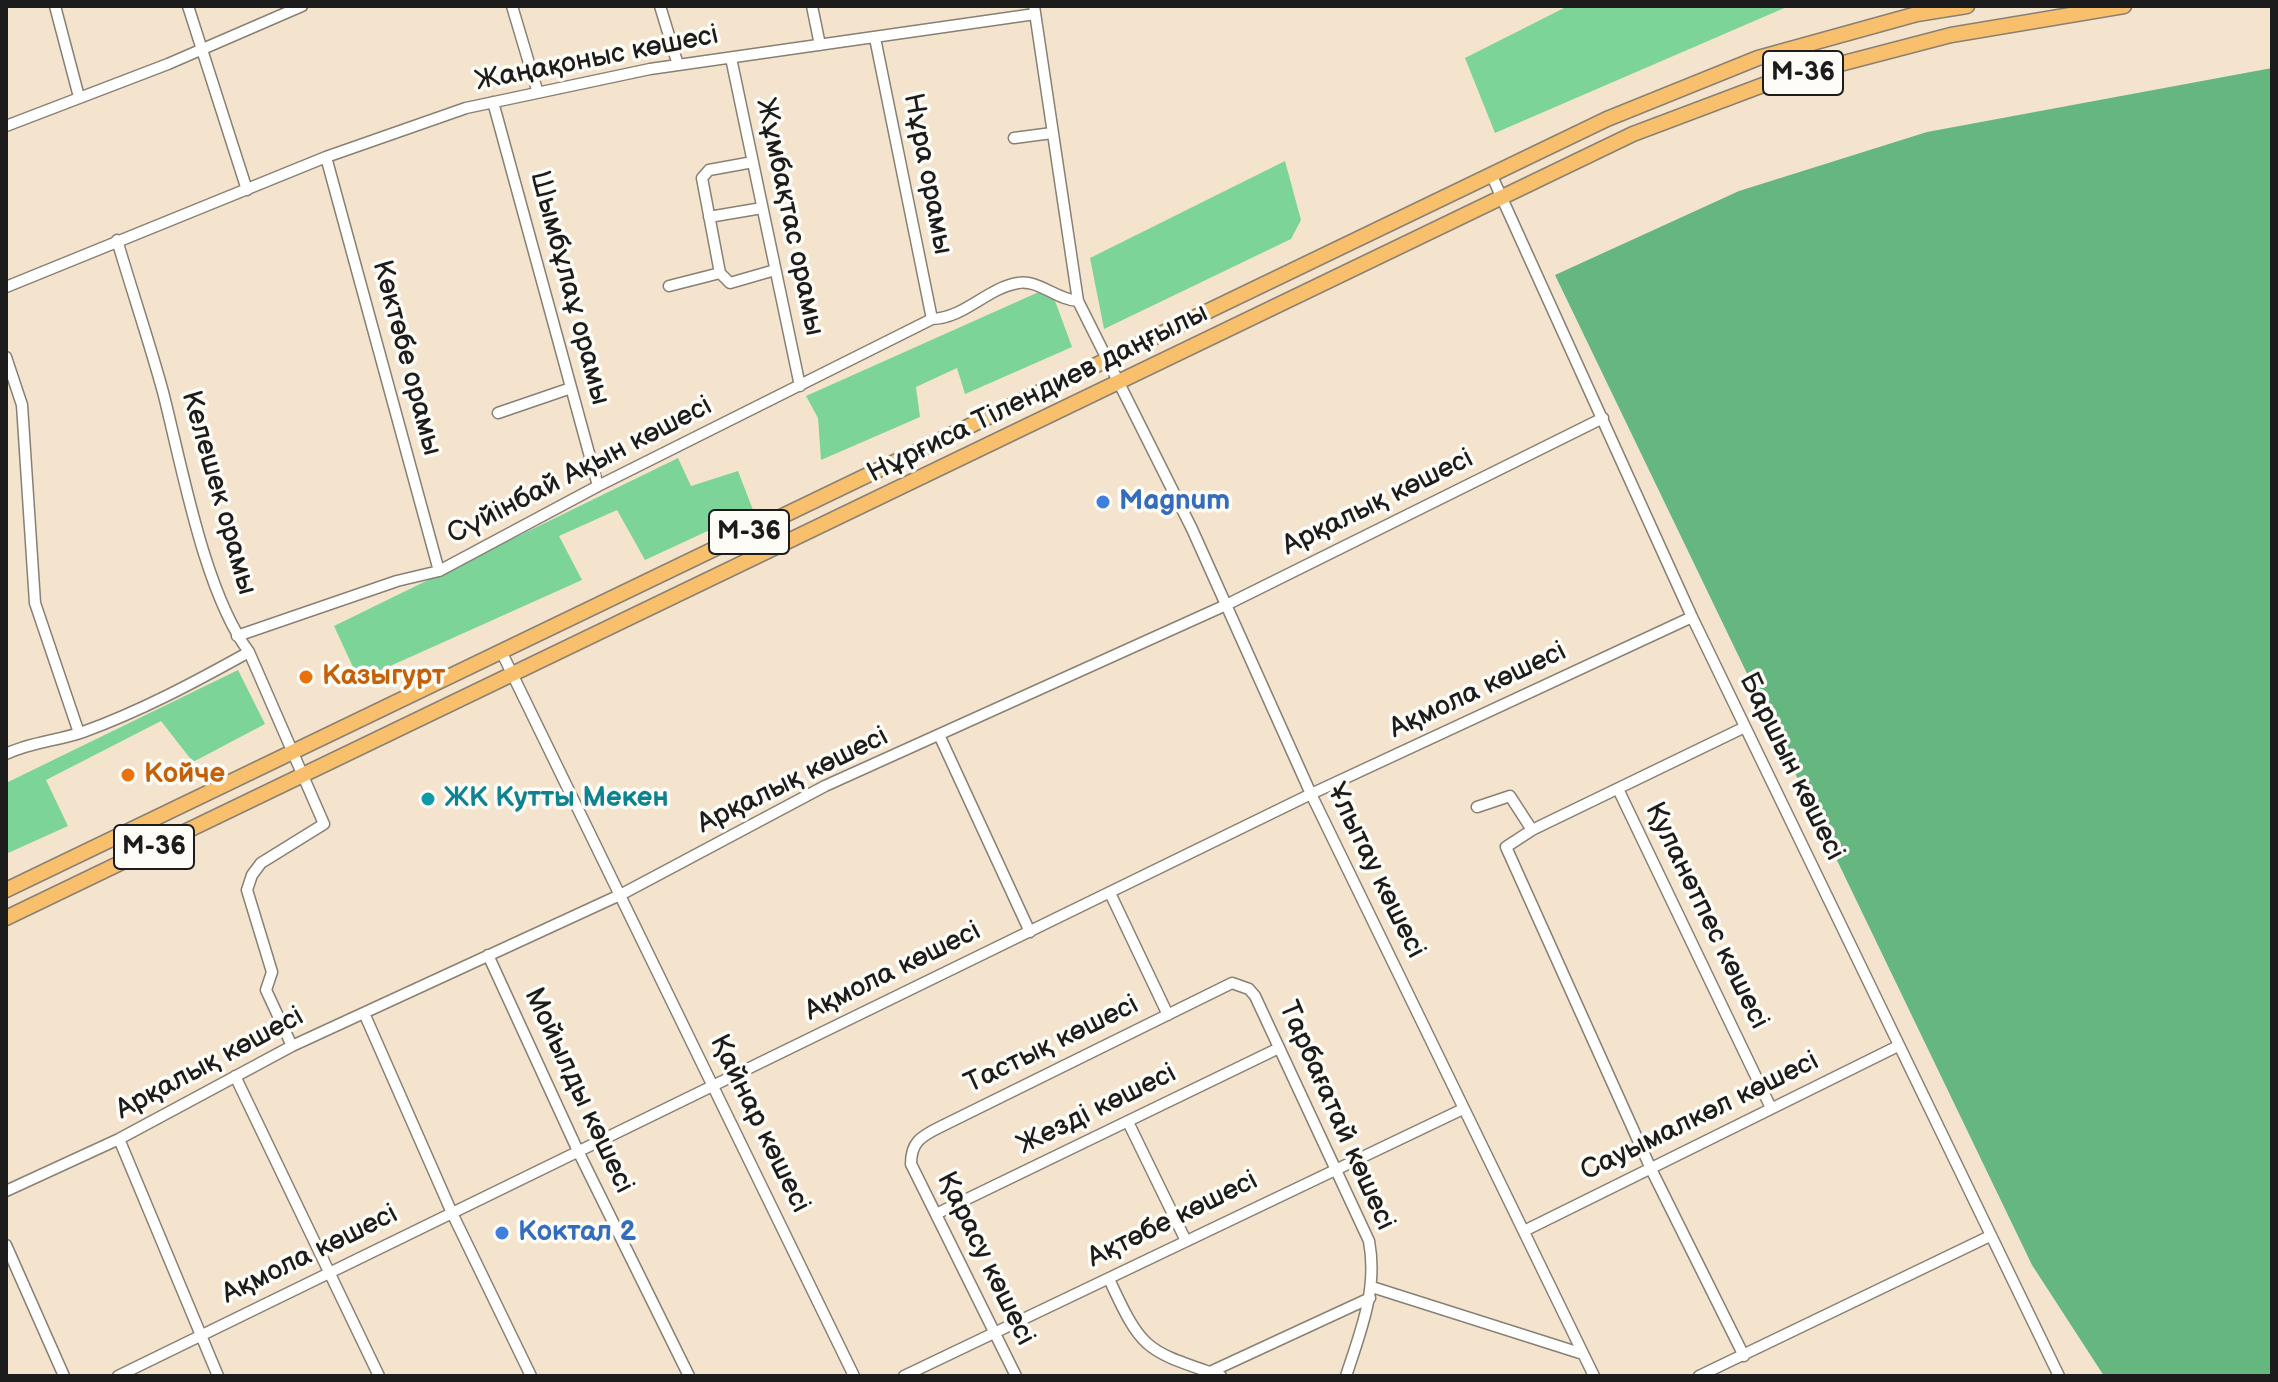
<!DOCTYPE html>
<meta charset="utf-8">
<style>
body{margin:0}
#map{position:relative;width:2278px;height:1382px;overflow:hidden;background:#f5e4cd;font-family:"Balsamiq Sans",sans-serif}
canvas{display:block}
.frame{position:absolute;inset:0;border:8px solid #1c1c1c;pointer-events:none}
</style>
<div id="map">
<canvas width="2278" height="1382"></canvas>
<div class="frame"></div>
</div>
<script>
const ctx = document.querySelector('canvas').getContext('2d');
ctx.lineJoin = 'round';
function fillPath(path, color) { ctx.fillStyle = color; ctx.fill(path, 'evenodd'); }
function trace(path, color, width, dash) { ctx.strokeStyle = color; ctx.lineWidth = width; ctx.lineCap = dash ? 'butt' : 'round'; ctx.setLineDash(dash || []); ctx.stroke(path); }
function write(font, color, halo, rows, align = 'center') {
  ctx.font = font + ' "Balsamiq Sans",sans-serif'; ctx.lineWidth = 7; ctx.setLineDash([]); ctx.textBaseline = 'middle'; ctx.strokeStyle = halo; ctx.fillStyle = color; for (const [text, x, y, turn = 0] of rows) {
    ctx.save(); ctx.translate(x, y); ctx.rotate((+turn || 0) * Math.PI / 180); ctx.textAlign = isNaN(turn) ? turn : align; if (halo) ctx.strokeText(text, 0, 0); ctx.fillText(text, 0, 0); ctx.restore();
  }
}
fillPath(new Path2D(`
 M1568,6H1789L1495,133L1465,58Z
 M1285,161L1301,220L1291,239L1104,329L1090,258Z
 M1050,287L1072,347L965,394L957,368L916,387L920,417L821,460L818,418L806,396Z
 M678,458L691,486L738,471L753,510L645,560L617,510L559,536L582,580L359,680L334,626Z
 M238,670L265,724L193,762L161,721L46,780L68,826L6,854V783Z`), '#7dd498');
fillPath(new Path2D(`
 M2272,68V1376H2104L2032,1265L1555,275L1739,191L1927,132Z`), '#66b680');
const minor = new Path2D(`
 M55,6L79,97
 M188,6L247,190
 M512,6L537,90
 M660,6L678,65
 M812,6L820,45
 M1034,6L1078,301L1192,529L1311,794L1594,1376
 M875,38L932,319
 M731,58L800,386
 M493,102L598,486
 M6,126L168,64L302,6
 M1014,138L1052,133
 M326,157L439,571
 M753,162L709,170L702,178L720,273L730,283L775,270
 M1491,174L1692,617L2059,1376
 M709,217L762,208
 M117,240C132,291 149,341 163,392C182,466 204,592 249,652L324,824L261,863L252,875L247,890L272,972L266,990L292,1046
 M669,286L720,273
 M6,287L326,157L466,108L650,69L1035,14
 M6,357L22,405L35,603L79,733
 M498,413L571,388
 M237,636L397,581L439,571L598,486L932,319C965,318 987,288 1018,283C1038,279 1057,300 1078,301
 M501,651L854,1376
 M940,737L1030,932
 M6,754C31,742 57,741 83,732C141,711 195,682 249,652
 M1618,789L1771,1108
 M1477,807L1510,796L1532,830
 M1110,893L1168,1015
 M488,955L578,1151L689,1376
 M364,1013L452,1213L531,1376
 M235,1076L379,1376
 M1128,1122L1186,1241
 M119,1139L218,1376
 M6,1191L119,1139L292,1046L622,894L825,786L1226,605L1603,418
 M936,1214L1279,1048
 M1524,1231L1898,1046
 M6,1245L64,1376
 M1109,1279C1143,1353 1146,1350 1221,1376
 M1372,1287L1583,1354
 M1744,1356L1651,1169L1506,847L1532,830L1745,727
 M1210,1372L1370,1298
 M118,1376L1311,794L1692,617
 M904,1376L1463,1109
 M1016,1376L911,1164C911,1143 920,1137 938,1128L1232,983L1249,989L1255,996L1369,1241C1378,1289 1361,1330 1346,1376
 M1699,1376L1990,1236`);
const major = new Path2D(`
 M6,890L1607,119L1758,58L1917,14L1967,6
 M6,918L1633,134L1771,82L1951,35L2124,6`);
trace(minor, '#888074', 13);
trace(major, '#888074', 17);
trace(minor, '#fff', 10);
trace(major, '#f8bf6c', 14);
for (const [x, y, r, color] of [
 [1103,502,8,"#3f7fe0"],
 [306,677,8,"#e8710a"],
 [128,775,8,"#e8710a"],
 [428,799,8,"#0f9aa8"],
 [502,1233,8,"#3f7fe0"]
]) { const dot = new Path2D(); dot.arc(x, y, r, 0, 2 * Math.PI); ctx.fillStyle = color; ctx.fill(dot); trace(dot, '#fdfcf7', 3); }
for (const [x, y, w] of [
 [1803,73,80],
 [749,532,80],
 [154,847,80]
]) { const box = new Path2D(); box.roundRect(x - w / 2, y - 22, w, 44, 6); ctx.fillStyle = '#fdfcf7'; ctx.fill(box); trace(box, '#1c1c1c', 2); }
write('bold 26px', '#1c1c1c', null, [
 ["M-36",1803,73],
 ["M-36",749,532],
 ["M-36",154,847]
]);
write('28px', '#1c1c1c', '#fdfcf7', [
 ["Жаңақоныс көшесі",597,59,-11],
 ["Нұра орамы",927,174,79],
 ["Жұмбақтас орамы",789,217,78],
 ["Шымбұлаұ орамы",569,288,75],
 ["Көктөбе орамы",406,358,75],
 ["Нұрғиса Тілендиев даңғылы",1038,394,-26],
 ["Сүйінбай Ақын көшесі",580,471,-27],
 ["Келешек орамы",218,493,74],
 ["Арқалық көшесі",1378,503,-26],
 ["Ақмола көшесі",1478,691,-25],
 ["Баршын көшесі",1791,767,64],
 ["Арқалық көшесі",793,781,-26],
 ["Ұлытау көшесі",1375,871,64],
 ["Қуланөтпес көшесі",1706,916,64],
 ["Ақмола көшесі",893,972,-26],
 ["Тастық көшесі",1052,1045,-26],
 ["Арқалық көшесі",210,1064,-28],
 ["Мойылды көшесі",578,1091,65],
 ["Жезді көшесі",1097,1110,-26],
 ["Тарбағатай көшесі",1336,1116,66],
 ["Сауымалкөл көшесі",1700,1117,-26],
 ["Қайнар көшесі",759,1124,64],
 ["Ақтөбе көшесі",1173,1220,-26],
 ["Ақмола көшесі",310,1255,-26],
 ["Қарасу көшесі",985,1259,64]
]);
write('bold 28px', '#366cbe', '#fdfcf7', [
 ["Magnum",1119,502],
 ["Коктал 2",518,1233]
], 'left');
write('bold 28px', '#c56008', '#fdfcf7', [
 ["Казыгурт",322,677],
 ["Койче",144,775]
], 'left');
write('bold 28px', '#0d838f', '#fdfcf7', [
 ["ЖК Кутты Мекен",444,799]
], 'left');
</script>
